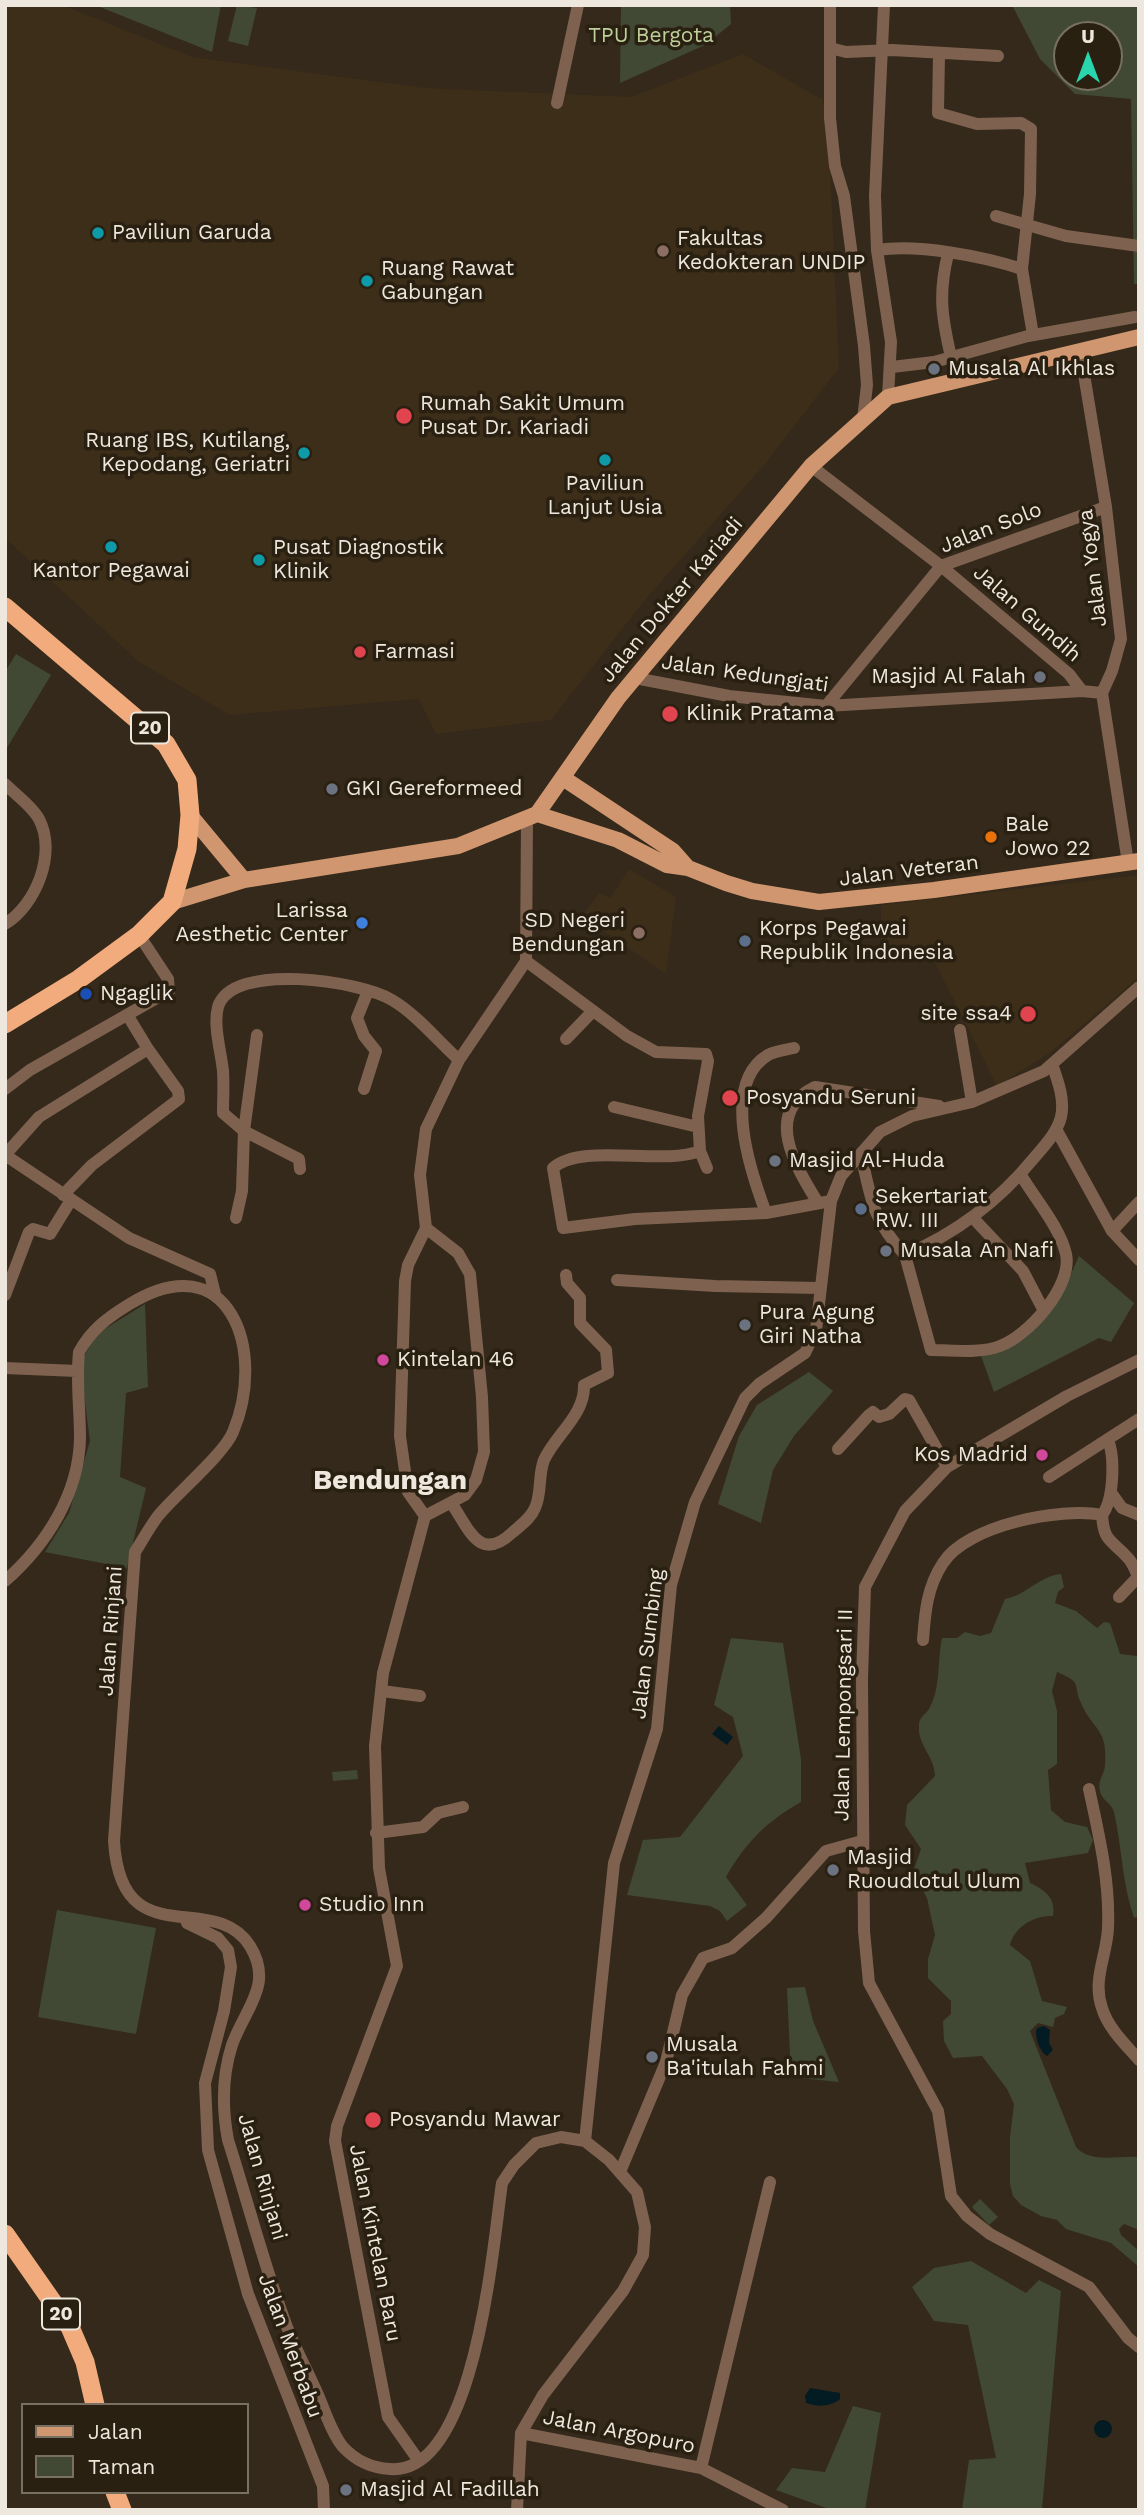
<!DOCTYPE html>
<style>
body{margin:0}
#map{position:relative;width:1144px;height:2515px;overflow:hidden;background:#34291a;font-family:"Work Sans",sans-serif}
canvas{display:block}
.frame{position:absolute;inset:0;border:7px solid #eee7dd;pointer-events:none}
.legend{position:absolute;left:21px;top:2403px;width:228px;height:91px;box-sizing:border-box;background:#2a2011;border:2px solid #787063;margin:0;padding:9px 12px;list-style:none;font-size:21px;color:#eee7dd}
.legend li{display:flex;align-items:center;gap:14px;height:35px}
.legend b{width:35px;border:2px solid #787063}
.north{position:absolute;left:1053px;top:21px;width:70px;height:70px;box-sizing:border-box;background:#2a2011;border:2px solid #787063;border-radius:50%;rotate:0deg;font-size:19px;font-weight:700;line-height:28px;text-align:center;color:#eee7dd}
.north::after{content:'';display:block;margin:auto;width:24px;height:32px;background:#28d5ad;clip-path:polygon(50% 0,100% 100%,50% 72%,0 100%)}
</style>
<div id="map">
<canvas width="1144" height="2515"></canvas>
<div class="frame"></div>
<ul class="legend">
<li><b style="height:9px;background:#d0966f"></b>Jalan</li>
<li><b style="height:19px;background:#414934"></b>Taman</li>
</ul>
<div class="north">U</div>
</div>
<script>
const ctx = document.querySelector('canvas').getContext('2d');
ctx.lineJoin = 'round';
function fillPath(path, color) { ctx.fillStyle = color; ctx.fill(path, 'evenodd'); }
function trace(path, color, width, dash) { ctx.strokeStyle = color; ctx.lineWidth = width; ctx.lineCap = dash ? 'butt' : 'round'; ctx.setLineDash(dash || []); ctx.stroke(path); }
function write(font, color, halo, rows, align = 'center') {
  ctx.font = font + ' "Work Sans",sans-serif'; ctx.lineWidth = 7; ctx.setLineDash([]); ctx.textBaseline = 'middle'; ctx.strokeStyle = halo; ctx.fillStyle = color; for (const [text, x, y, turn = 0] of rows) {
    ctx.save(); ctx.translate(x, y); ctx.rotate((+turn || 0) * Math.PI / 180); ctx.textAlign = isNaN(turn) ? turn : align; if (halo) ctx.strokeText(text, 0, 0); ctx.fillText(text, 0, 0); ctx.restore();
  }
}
fillPath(new Path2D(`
 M5,5H62L192,57L425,88L631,97L743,54L823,100L829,145L839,368L765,464L644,601L551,720L436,734L419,699L230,715L139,662L5,538Z
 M629,869L676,897L666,974L582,916L599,893L610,898Z
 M1139,875V977L1051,1052L997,1086L928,949L881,948V905Z`), '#3d2e19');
fillPath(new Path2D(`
 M95,5H221L212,52Z
 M237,5L257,8L248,46L228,41Z
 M621,5H730L731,24L705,45L620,83Z
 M1012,5H1139V284H1134L1131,99L1075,94L1040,59ZM1067,35H1109V77H1067Z
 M16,654L51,675L5,751V672Z
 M1079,1256L1134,1303L1111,1342L1099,1338L994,1392L981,1356L1027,1336L1067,1283Z
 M145,1304L148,1387L126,1393L120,1477L146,1488L127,1568L45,1552L69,1513L90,1441L80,1365L95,1335Z
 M809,1372L833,1391L794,1436L773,1470L761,1523L718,1504L739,1436L757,1405Z
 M1061,1574L1064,1587L1058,1592L1055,1603L1076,1611L1097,1628L1104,1622L1110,1623L1120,1654L1137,1656L1139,1660V1916L1134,1918C1122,1883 1122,1847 1114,1812C1112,1803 1101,1800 1100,1791C1097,1781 1104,1775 1105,1766C1108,1727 1093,1731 1081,1703C1072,1683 1084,1684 1057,1672L1052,1691L1057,1711V1764L1048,1770L1051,1810L1065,1822L1087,1827L1093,1840L1088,1853L1025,1863L1030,1883C1045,1890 1056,1898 1053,1916C1035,1915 1015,1926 1010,1945L1030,1961L1042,2001L1067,2007L1064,2014L1055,2018L1053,2027L1038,2023L1030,2031L1076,2147C1090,2164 1118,2155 1139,2157V2230L1124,2224L1119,2229L1121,2235L1139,2251V2267L1111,2243L1066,2229L1057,2220L1041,2216L1021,2205L1013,2196L1010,2184V2137L1014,2104L1007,2089L982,2056L953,2058L944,2041L943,2021L951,2014V2001L928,1978V1959L935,1935L927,1898L913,1872L921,1849L905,1825L907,1805L935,1776C935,1757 917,1745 919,1725C919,1716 927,1714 930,1707C941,1686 937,1662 942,1638H957L965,1632L980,1636L991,1633L1005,1599C1027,1595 1039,1576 1061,1574Z
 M731,1638L783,1643L801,1759V1802C766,1822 746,1842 726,1877L747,1905L727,1921L720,1911L710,1906L627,1895L643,1840L680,1837L743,1756L733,1717L714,1705Z
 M357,1770L358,1779L333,1781L332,1772Z
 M57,1910L156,1928L136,2034L38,2017Z
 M805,1987L813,2021L839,2082L791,2077L787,1988Z
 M980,2199L998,2217L989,2225L972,2207Z
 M971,2261L1026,2293L1039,2280L1061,2291L1042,2510H962L969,2460L996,2458L968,2325L934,2321L912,2287L934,2268Z
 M853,2406L881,2413L865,2510H832L776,2490L792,2468L825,2472Z`), '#414934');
fillPath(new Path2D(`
 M719,1726L733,1737L727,1745L712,1734Z
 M1044,2026L1050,2030L1049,2043L1053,2050L1047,2056C1039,2051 1034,2035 1037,2028Z
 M810,2388L840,2393V2399C830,2407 818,2407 806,2403L805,2396Z
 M1094 2429a9 9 0 1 1 18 0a9 9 0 1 1-18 0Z`), '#031b23');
trace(new Path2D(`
 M830,5V118L835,166L844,196L864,346L867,385L863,420
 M884,5L875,196L877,250L891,342L888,397
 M830,48L846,52L892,50L998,56
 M939,54L938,113L977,124L1021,123L1031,129L1030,194L1022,269L1033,335
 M557,103L578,5
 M996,216L1066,236L1139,246
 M877,250C919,244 982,256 1022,269
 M948,254C938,294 942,318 951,357
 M1080,350L1106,507L1121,639L1112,671L1102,693L1128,863
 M892,367L934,362L1028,336L1135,317
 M811,466L941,566L1069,674L1082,691
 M635,678L729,696L826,706L1082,691L1102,693
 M826,706L941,566L1106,507
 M5,784C16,795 32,806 39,819C57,853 36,905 5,924
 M526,961L627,1036L656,1052L706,1054L708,1061L698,1116L700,1151
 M960,1030L972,1102
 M566,1039L592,1012
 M5,1089L30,1070L169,991L168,979L139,935
 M364,1089L376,1051L364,1036L357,1018L368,991
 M614,1107L698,1127
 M1056,1129L1112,1231L1139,1260
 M700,1151C661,1166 582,1142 553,1168L563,1228L635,1219L766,1213L831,1201
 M700,1151L707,1168
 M861,1154C871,1199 872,1219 905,1255C957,1233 998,1202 1034,1158C1044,1146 1057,1133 1061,1117C1065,1100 1058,1081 1052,1064
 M5,1155L129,1238L210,1274L215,1294
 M5,1155L39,1117L148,1049L128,1016
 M300,1169L299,1159L244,1131L223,1113C223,1099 224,1085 223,1071C221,1052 213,1025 218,1007C232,961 361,981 392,1000C416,1014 438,1041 459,1060
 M63,1195L92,1165L179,1099L178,1091L148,1049
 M818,1203C796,1167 762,1113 815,1087L939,1106
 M766,1213C751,1173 720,1084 768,1055C775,1051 785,1050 794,1048
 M236,1218L242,1191L244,1131L257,1035
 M974,1219L1023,1271L1044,1311
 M1112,1231L1139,1202
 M905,1255L931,1350C953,1350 979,1354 1000,1346C1028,1336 1073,1286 1066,1254C1060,1227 1035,1199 1021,1175
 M617,1280L715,1286L820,1288
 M5,1295L29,1232L33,1229L50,1234L71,1200
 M1139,1360L1067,1396L947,1467L905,1511L865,1587L862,1679L864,1931L869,1983L938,2111L951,2196L967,2216L990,2234L1089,2287L1128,2338L1139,2347
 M5,1368L77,1371
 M1108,1440C1115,1457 1114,1500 1102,1515C1104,1543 1111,1539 1128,1558C1133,1563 1136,1572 1139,1579
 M838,1449L869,1415L873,1412L879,1417L889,1414L905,1399L909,1400L947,1467
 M1049,1477L1139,1419
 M1112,1494L1122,1508L1139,1515
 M452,1504C470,1531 480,1563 513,1532C521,1525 531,1518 535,1508C542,1493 538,1475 544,1460C556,1434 585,1415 584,1385L608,1373L606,1350L580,1323V1298L567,1283L566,1275
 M425,1516L465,1495L476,1480L484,1452L482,1397L470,1274L458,1253L426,1228
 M5,1581C46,1545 79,1494 80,1438C80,1409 76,1381 79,1352C91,1330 107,1318 128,1305C230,1241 267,1352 233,1432C224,1454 175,1495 158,1516C149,1528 142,1541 135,1552L114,1841C121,1958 214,1888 250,1946C274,1985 245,2008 232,2045C222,2076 222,2108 228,2140C248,2202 264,2266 287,2327C296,2350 308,2372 318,2395C325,2411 332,2434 343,2447C356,2461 371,2468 390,2469C476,2476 493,2243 502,2183L514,2165L536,2143L561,2137L585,2141L609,2160L637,2192L645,2227L643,2255L623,2291L543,2395L521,2433L517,2510
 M1119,1597L1138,1577
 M923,1640C925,1612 927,1587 943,1563C967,1525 1061,1507 1102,1515
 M382,1691L420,1696
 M1089,1789C1099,1835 1110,1881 1108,1928C1107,1955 1092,1980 1102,2008C1108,2028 1125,2044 1139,2060
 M376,1833L423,1827L438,1813L463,1807
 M187,1923L218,1938L228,1950L231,1967L224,2011L205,2083L208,2150L248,2294L323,2486L324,2510
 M585,2141L614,1863L657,1729L671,1585L695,1502L745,1398L759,1384L805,1353L816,1330L831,1201L841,1176L880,1132L912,1116L972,1102L1044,1071L1139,987
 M620,2172L666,2062L682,1995L703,1958L732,1948L766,1918L826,1851L862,1841
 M521,2433L701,2468L783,2510
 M419,2461L388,2417L335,2141L337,2126L397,1966L379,1868L375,1746L383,1673L425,1516L408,1492L400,1436L405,1281L408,1265L426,1228L420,1175L426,1129L459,1060L526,961L527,819
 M701,2468L770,2182`), '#7e624f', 12);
trace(new Path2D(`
 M563,778L673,851L688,868
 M537,814L618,840L667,865L688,868L726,883L752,891L819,902L934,890L1139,861
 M190,815L244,880
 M172,902L244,880L458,846L537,814L618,698L811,466L888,397L1139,337`), '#d0966f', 16);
trace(new Path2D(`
 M5,607L166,744L187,780L190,815L187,849L172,902L139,935L79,979L5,1024
 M5,2234L70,2327L85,2362L95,2405
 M115,2492L122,2510`), '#f1ab7c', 19);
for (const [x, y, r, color] of [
 [98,233,7,"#0f9aa8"],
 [663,251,7,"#8d6e63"],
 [367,281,7,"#0f9aa8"],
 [934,369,7,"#6b7280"],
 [404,416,9,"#e0444e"],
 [304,453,7,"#0f9aa8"],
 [605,460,7,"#0f9aa8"],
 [111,547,7,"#0f9aa8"],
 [259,560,7,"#0f9aa8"],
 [360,652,7,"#e0444e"],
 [1040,677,7,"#6b7280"],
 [670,714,9,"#e0444e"],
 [332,789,7,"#6b7280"],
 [991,837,7,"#e8710a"],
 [362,923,7,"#3f7fe0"],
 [639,933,7,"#8d6e63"],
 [745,941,7,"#5c6f8a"],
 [86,994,7,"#1a4fb4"],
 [1028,1014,9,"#e0444e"],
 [730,1098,9,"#e0444e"],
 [775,1161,7,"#6b7280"],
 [861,1209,7,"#5c6f8a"],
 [886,1251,7,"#6b7280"],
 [745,1325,7,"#6b7280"],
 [383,1360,7,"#d1479c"],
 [1042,1455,7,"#d1479c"],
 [833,1870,7,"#6b7280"],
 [305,1905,7,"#d1479c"],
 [652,2057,7,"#6b7280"],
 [373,2120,9,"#e0444e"],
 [346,2490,7,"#6b7280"]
]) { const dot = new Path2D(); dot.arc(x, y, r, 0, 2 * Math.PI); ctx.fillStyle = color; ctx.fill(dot); trace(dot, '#2a2011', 2.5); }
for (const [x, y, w] of [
 [150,728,38],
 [61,2314,38]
]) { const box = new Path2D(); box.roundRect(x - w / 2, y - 15.5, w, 31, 5); ctx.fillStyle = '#2a2011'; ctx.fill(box); trace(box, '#eee7dd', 2); }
write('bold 19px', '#eee7dd', null, [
 ["20",150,728],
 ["20",61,2314]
]);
write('21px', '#bdcf9a', '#2a2011', [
 ["TPU Bergota",651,36]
]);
write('21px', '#eee7dd', '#2a2011', [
 ["Paviliun Garuda",112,233],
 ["Fakultas",677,239],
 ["Kedokteran UNDIP",677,263],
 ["Ruang Rawat",381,269],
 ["Gabungan",381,293],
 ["Musala Al Ikhlas",948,369],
 ["Rumah Sakit Umum",420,404],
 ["Pusat Dr. Kariadi",420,428],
 ["Ruang IBS, Kutilang,",290,441,"right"],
 ["Kepodang, Geriatri",290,465,"right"],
 ["Paviliun",605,484,"center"],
 ["Lanjut Usia",605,508,"center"],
 ["Pusat Diagnostik",273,548],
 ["Klinik",273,572],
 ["Kantor Pegawai",111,571,"center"],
 ["Farmasi",374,652],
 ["Masjid Al Falah",1026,677,"right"],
 ["Klinik Pratama",686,714],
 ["GKI Gereformeed",346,789],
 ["Bale",1005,825],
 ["Jowo 22",1005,849],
 ["Larissa",348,911,"right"],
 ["Aesthetic Center",348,935,"right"],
 ["SD Negeri",625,921,"right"],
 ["Bendungan",625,945,"right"],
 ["Korps Pegawai",759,929],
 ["Republik Indonesia",759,953],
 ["Ngaglik",100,994],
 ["site ssa4",1012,1014,"right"],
 ["Posyandu Seruni",746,1098],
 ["Masjid Al-Huda",789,1161],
 ["Sekertariat",875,1197],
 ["RW. III",875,1221],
 ["Musala An Nafi",900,1251],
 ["Pura Agung",759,1313],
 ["Giri Natha",759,1337],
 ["Kintelan 46",397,1360],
 ["Kos Madrid",1028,1455,"right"],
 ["Masjid",847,1858],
 ["Ruoudlotul Ulum",847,1882],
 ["Studio Inn",319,1905],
 ["Musala",666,2045],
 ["Ba'itulah Fahmi",666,2069],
 ["Posyandu Mawar",389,2120],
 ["Masjid Al Fadillah",360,2490]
], 'left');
write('21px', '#eee7dd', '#2a2011', [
 ["Jalan Solo",991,528,-21],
 ["Jalan Yogya",1093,568,-97],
 ["Jalan Dokter Kariadi",672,600,-50],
 ["Jalan Gundih",1027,614,41],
 ["Jalan Kedungjati",745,674,8],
 ["Jalan Veteran",909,871,-7],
 ["Jalan Rinjani",111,1631,-86],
 ["Jalan Sumbing",648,1644,-83],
 ["Jalan Lempongsari II",844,1715,-89],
 ["Jalan Rinjani",262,2177,74],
 ["Jalan Kintelan Baru",375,2243,79],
 ["Jalan Merbabu",290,2346,70],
 ["Jalan Argopuro",619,2432,11]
]);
write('bold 28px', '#eee7dd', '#2a2011', [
 ["Bendungan",390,1481]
]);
</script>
